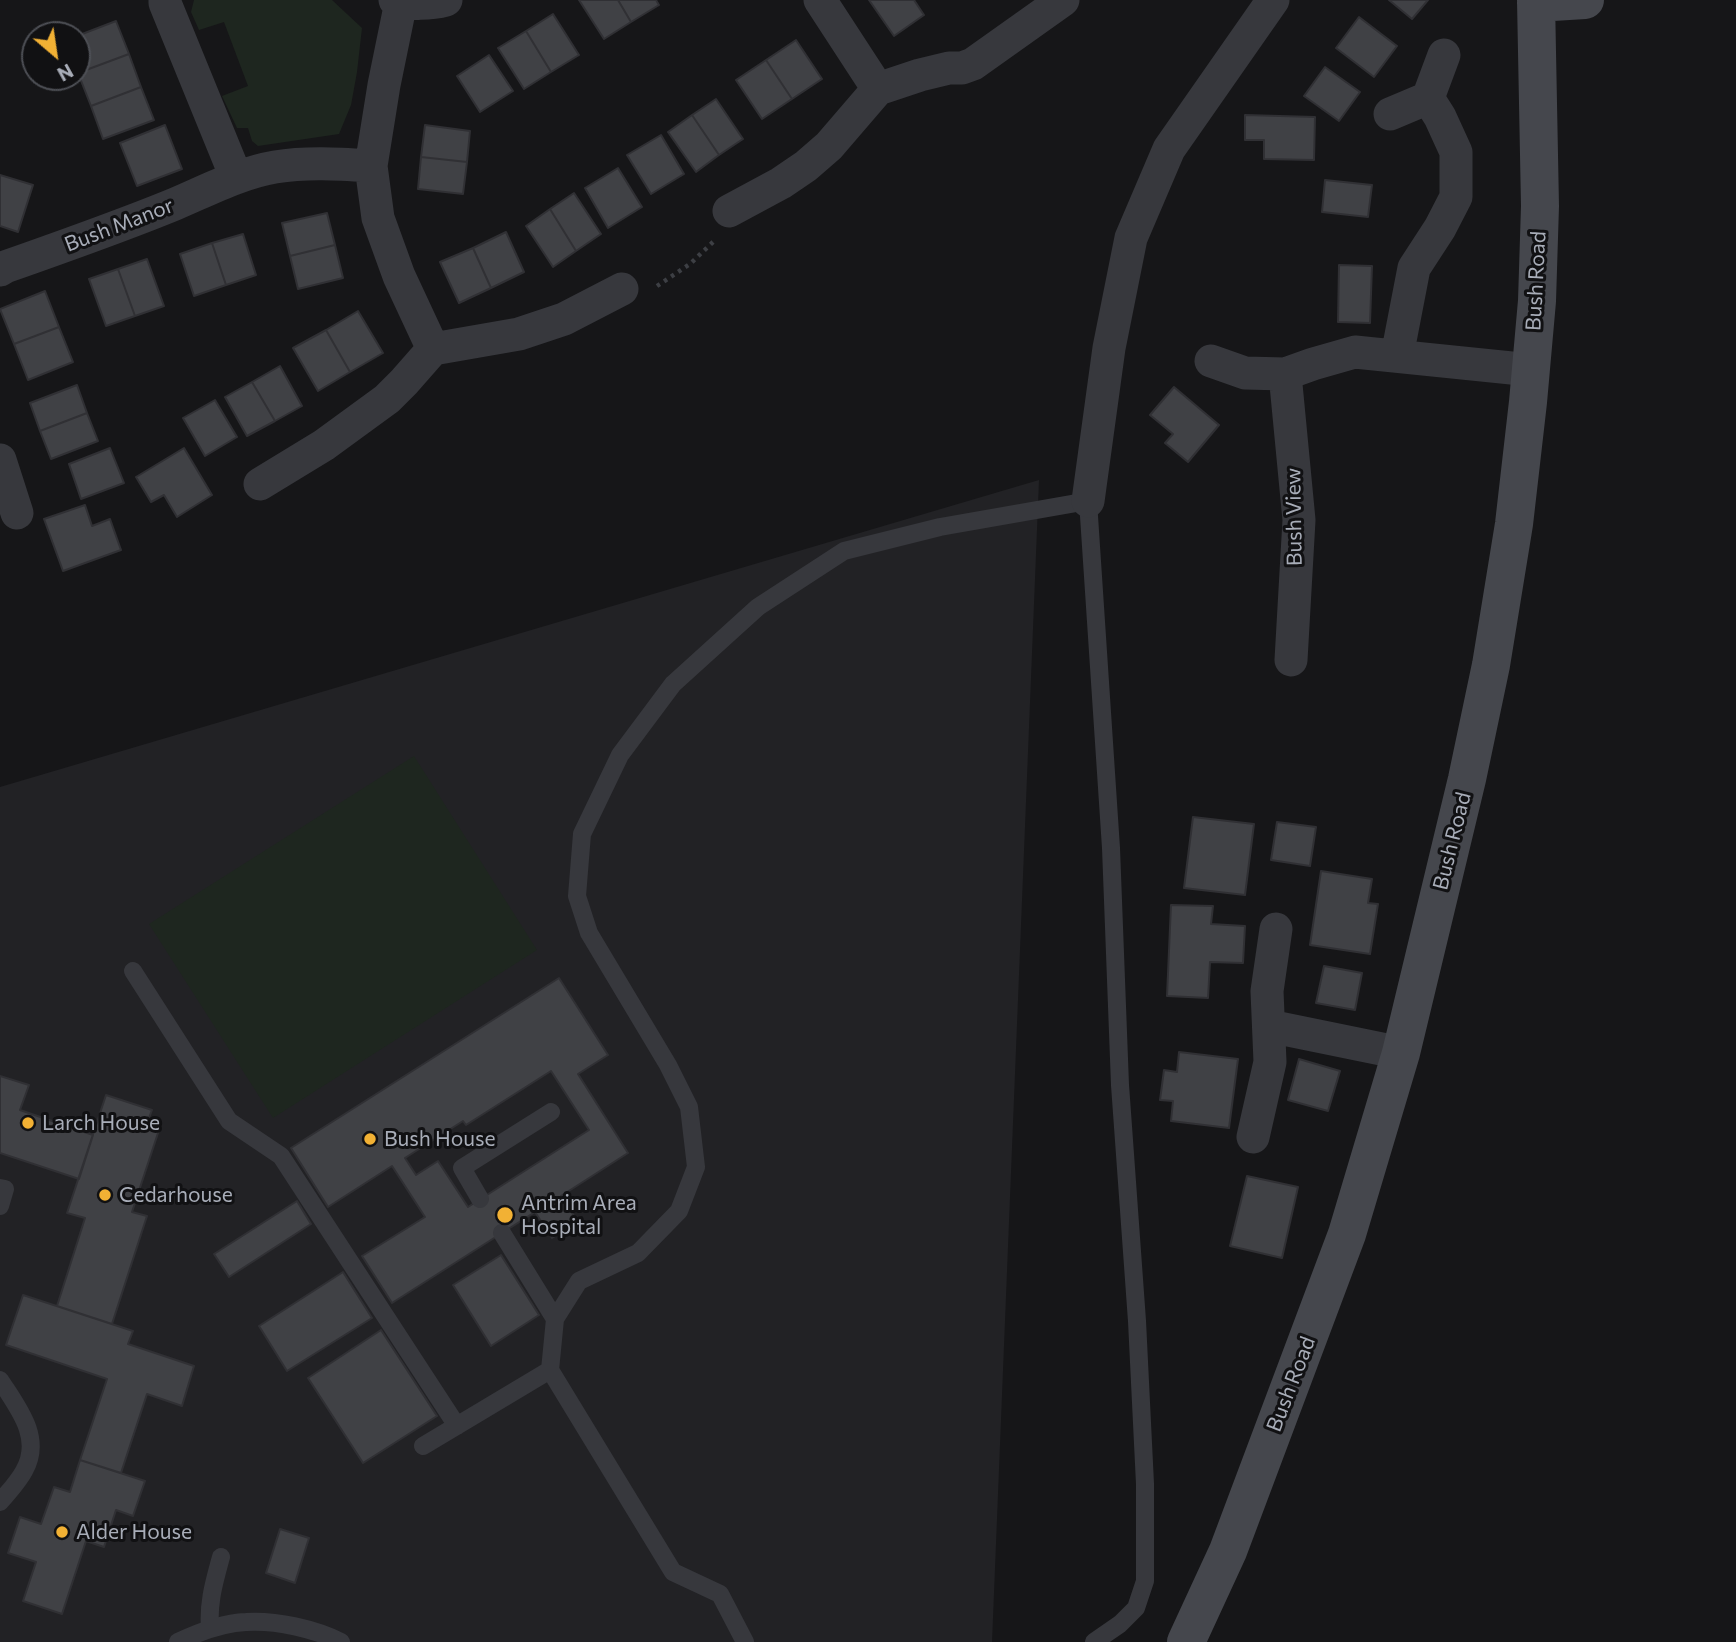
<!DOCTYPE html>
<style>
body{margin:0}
#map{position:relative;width:1736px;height:1642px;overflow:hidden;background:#161618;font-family:Commissioner,sans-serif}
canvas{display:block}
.north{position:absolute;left:21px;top:21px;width:70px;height:70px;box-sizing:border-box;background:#111113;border:2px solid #4d4f55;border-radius:50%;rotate:151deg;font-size:19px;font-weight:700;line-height:28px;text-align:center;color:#a8adb8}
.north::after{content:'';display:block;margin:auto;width:24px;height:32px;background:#f2b134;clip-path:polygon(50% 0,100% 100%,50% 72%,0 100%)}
</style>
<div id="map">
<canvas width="1736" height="1642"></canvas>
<div class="north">N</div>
</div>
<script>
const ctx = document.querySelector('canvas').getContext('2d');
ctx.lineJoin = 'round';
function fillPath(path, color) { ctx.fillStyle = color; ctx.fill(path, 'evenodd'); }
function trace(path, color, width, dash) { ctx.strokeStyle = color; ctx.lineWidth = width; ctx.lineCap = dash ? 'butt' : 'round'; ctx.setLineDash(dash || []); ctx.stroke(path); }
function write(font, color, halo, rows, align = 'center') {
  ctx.font = font + ' Commissioner,sans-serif'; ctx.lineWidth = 6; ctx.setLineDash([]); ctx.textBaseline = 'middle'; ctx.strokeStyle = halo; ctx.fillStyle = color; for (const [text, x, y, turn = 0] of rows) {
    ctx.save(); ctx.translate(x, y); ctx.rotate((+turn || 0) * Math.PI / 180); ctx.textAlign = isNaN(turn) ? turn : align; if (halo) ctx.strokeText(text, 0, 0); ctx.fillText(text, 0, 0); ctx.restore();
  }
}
fillPath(new Path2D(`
 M1039,480L992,1642H0V787Z`), '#222225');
fillPath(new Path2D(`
 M194,0H332L362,28L357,72L351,105L339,134L258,146L252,141L248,128H237L222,96L248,86L224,22L199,30L191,12Z
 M414,756L537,950L273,1118L149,924Z`), '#1e261f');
const building = new Path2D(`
 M579,0H618L631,22L604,39Z
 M618,0H656L659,5L631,22Z
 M869,0H914L924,15L894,36Z
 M1389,0H1428L1412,19Z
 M553,14L579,55L551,72L526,31Z
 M1359,17L1397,46L1374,77L1336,48Z
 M116,21L129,54L78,73L77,36Z
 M526,31L551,72L524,89L498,48Z
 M796,40L822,79L792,99L766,60Z
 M129,54L141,87L91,106L78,73Z
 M489,55L513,91L480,112L457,76Z
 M766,60L792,99L762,119L736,80Z
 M1325,67L1360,92L1339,121L1304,96Z
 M141,87L154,120L103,139L91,106Z
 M716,99L743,139L719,155L692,115Z
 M692,115L719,155L696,172L668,132Z
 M1245,115L1315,117L1314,160L1264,159V140H1245Z
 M165,125L182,169L137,186L120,143Z
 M425,125L470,131L467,162L421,157Z
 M661,135L684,174L651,194L627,155Z
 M421,157L467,162L463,194L418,189Z
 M618,168L642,207L608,228L585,188Z
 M0,175L33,185L18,232L0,226Z
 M1325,180L1372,185L1368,217L1322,212Z
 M574,193L601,234L576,251L550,209Z
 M550,209L576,251L553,267L526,226Z
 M327,213L335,245L290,256L282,223Z
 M506,232L524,272L491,288L473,248Z
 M243,234L256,275L226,285L212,243Z
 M212,243L226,285L194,296L180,254Z
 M335,245L343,278L298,289L290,256Z
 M473,248L491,288L459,303L440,262Z
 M147,259L164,306L135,316L118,269Z
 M1339,265L1372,266L1370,323L1338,322Z
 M118,269L135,316L106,326L89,279Z
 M45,291L59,327L14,344L0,309Z
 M358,311L383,353L350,372L326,330Z
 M59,327L73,362L28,380L14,344Z
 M326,330L350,372L318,391L293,348Z
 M280,366L302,406L275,421L252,382Z
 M252,382L275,421L247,436L225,397Z
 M77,385L87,413L40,431L30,403Z
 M1174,387L1219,425L1188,462L1165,443L1173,434L1150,415Z
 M215,400L237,437L205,456L183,418Z
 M87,413L98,441L51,459L40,431Z
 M110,448L124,483L81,499L69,464Z
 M184,448L212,495L177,517L164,495L151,502L136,477Z
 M85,505L92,526L110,519L121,550L63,571L44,519Z
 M1193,817L1254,824L1245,895L1184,888Z
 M1277,822L1316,827L1310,866L1271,860Z
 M1321,871L1372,879L1368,903L1378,904L1370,954L1310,945Z
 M1171,905L1213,906L1211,924L1245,926L1243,963L1210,962L1208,998L1167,996Z
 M1324,966L1362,973L1355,1010L1316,1003Z
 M559,978L608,1055L578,1074L628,1153L561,1196L578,1222L552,1238L535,1212L392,1303L362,1256L425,1217L392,1166L328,1207L291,1148ZM551,1071L589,1130L468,1207L438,1161L416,1175L405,1158L463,1121L466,1125Z
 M1179,1052L1238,1059L1229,1128L1171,1121L1173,1101L1160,1100L1164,1070L1177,1072Z
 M1299,1059L1340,1071L1328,1111L1288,1100Z
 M0,1076L29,1085L20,1110L93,1135L79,1179L0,1153Z
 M106,1095L152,1110L146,1126L159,1130L132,1212L147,1216L112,1324L57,1306L85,1218L67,1213Z
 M1247,1176L1298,1187L1282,1258L1230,1246Z
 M297,1201L311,1224L229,1277L214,1254Z
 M501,1255L539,1315L491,1346L453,1285Z
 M343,1272L372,1318L287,1371L259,1326Z
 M23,1295L133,1331L128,1344L194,1366L182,1406L147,1394L121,1473L80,1460L107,1379L6,1345Z
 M381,1330L437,1416L363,1463L308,1378Z
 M80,1460L145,1481L133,1516L116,1510L104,1547L86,1541L62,1614L23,1601L36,1562L8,1553L20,1517L41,1524L54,1487L70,1492Z
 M280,1529L309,1538L295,1583L266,1573Z`);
fillPath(building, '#404145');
trace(building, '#303034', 2);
trace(new Path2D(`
 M657,286L690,264L713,242`), '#3d3f44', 4.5, [3.5, 5]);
trace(new Path2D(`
 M133,971L229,1121L281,1156L457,1426
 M0,1188L5,1189L0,1206
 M480,1199L462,1168L551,1112
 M502,1233L555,1319
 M0,1380C18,1408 43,1438 24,1471C18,1482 8,1493 0,1502
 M423,1446L550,1370
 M210,1629C208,1602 214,1583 221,1557
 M178,1642C199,1632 223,1623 246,1622C276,1620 315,1629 341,1642
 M745,1642L720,1594L673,1572L550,1370L555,1319L579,1281L638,1253L679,1211L696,1167L689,1107L668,1065L589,933L577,896L582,834L620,755L673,684L758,607L844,551L940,527L1088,501L1111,848L1120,1085L1137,1321L1145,1484V1581L1136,1608L1120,1624L1094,1642`), '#37383d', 18);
trace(new Path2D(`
 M165,0V3L236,177
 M395,0C410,5 431,4 446,0
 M820,0L878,89
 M401,2L384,85L371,166L378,218L399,276L433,349
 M1390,114L1428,98L1444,55
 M729,211L781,183L806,166L829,146L878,89L920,75L949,68H962L973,64L1063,0
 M0,270L5,267C62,247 119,227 175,204C208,190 240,173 275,167C307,162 338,164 371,166
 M1397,356L1414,268L1440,228L1456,197V152L1440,117L1428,98
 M1211,361L1245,373L1285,374L1313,364L1355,352L1531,370
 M1285,374L1299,520L1291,660
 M0,460L17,513
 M260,484L324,445L387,399L404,382L433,349L519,334L564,319L622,289
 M1088,501L1109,348L1131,238L1169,149L1273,0
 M1269,1026L1401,1053
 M1253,1137L1270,1062L1267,991L1276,929`), '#37383d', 33);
trace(new Path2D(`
 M1536,3L1585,0
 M1186,1642L1228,1551L1347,1234L1401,1053L1467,779L1491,665L1514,524L1528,402L1537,301L1540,206L1536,0`), '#45474d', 38);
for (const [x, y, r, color] of [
 [28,1123,7,"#f2b134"],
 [370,1139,7,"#f2b134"],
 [105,1195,7,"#f2b134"],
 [505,1215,9,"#f2b134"],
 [62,1532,7,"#f2b134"]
]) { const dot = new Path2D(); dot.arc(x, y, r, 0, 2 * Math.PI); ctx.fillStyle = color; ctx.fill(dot); trace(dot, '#111113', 2.5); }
write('21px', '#a8adb8', '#111113', [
 ["Bush Manor",119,225,-21],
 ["Bush Road",1536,281,-87],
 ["Bush View",1294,517,-91],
 ["Bush Road",1452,841,-76],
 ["Bush Road",1291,1384,-69]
]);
write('21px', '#a8adb8', '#111113', [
 ["Larch House",42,1123],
 ["Bush House",384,1139],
 ["Cedarhouse",119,1195],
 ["Antrim Area",521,1203],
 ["Hospital",521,1227],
 ["Alder House",76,1532]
], 'left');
</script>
